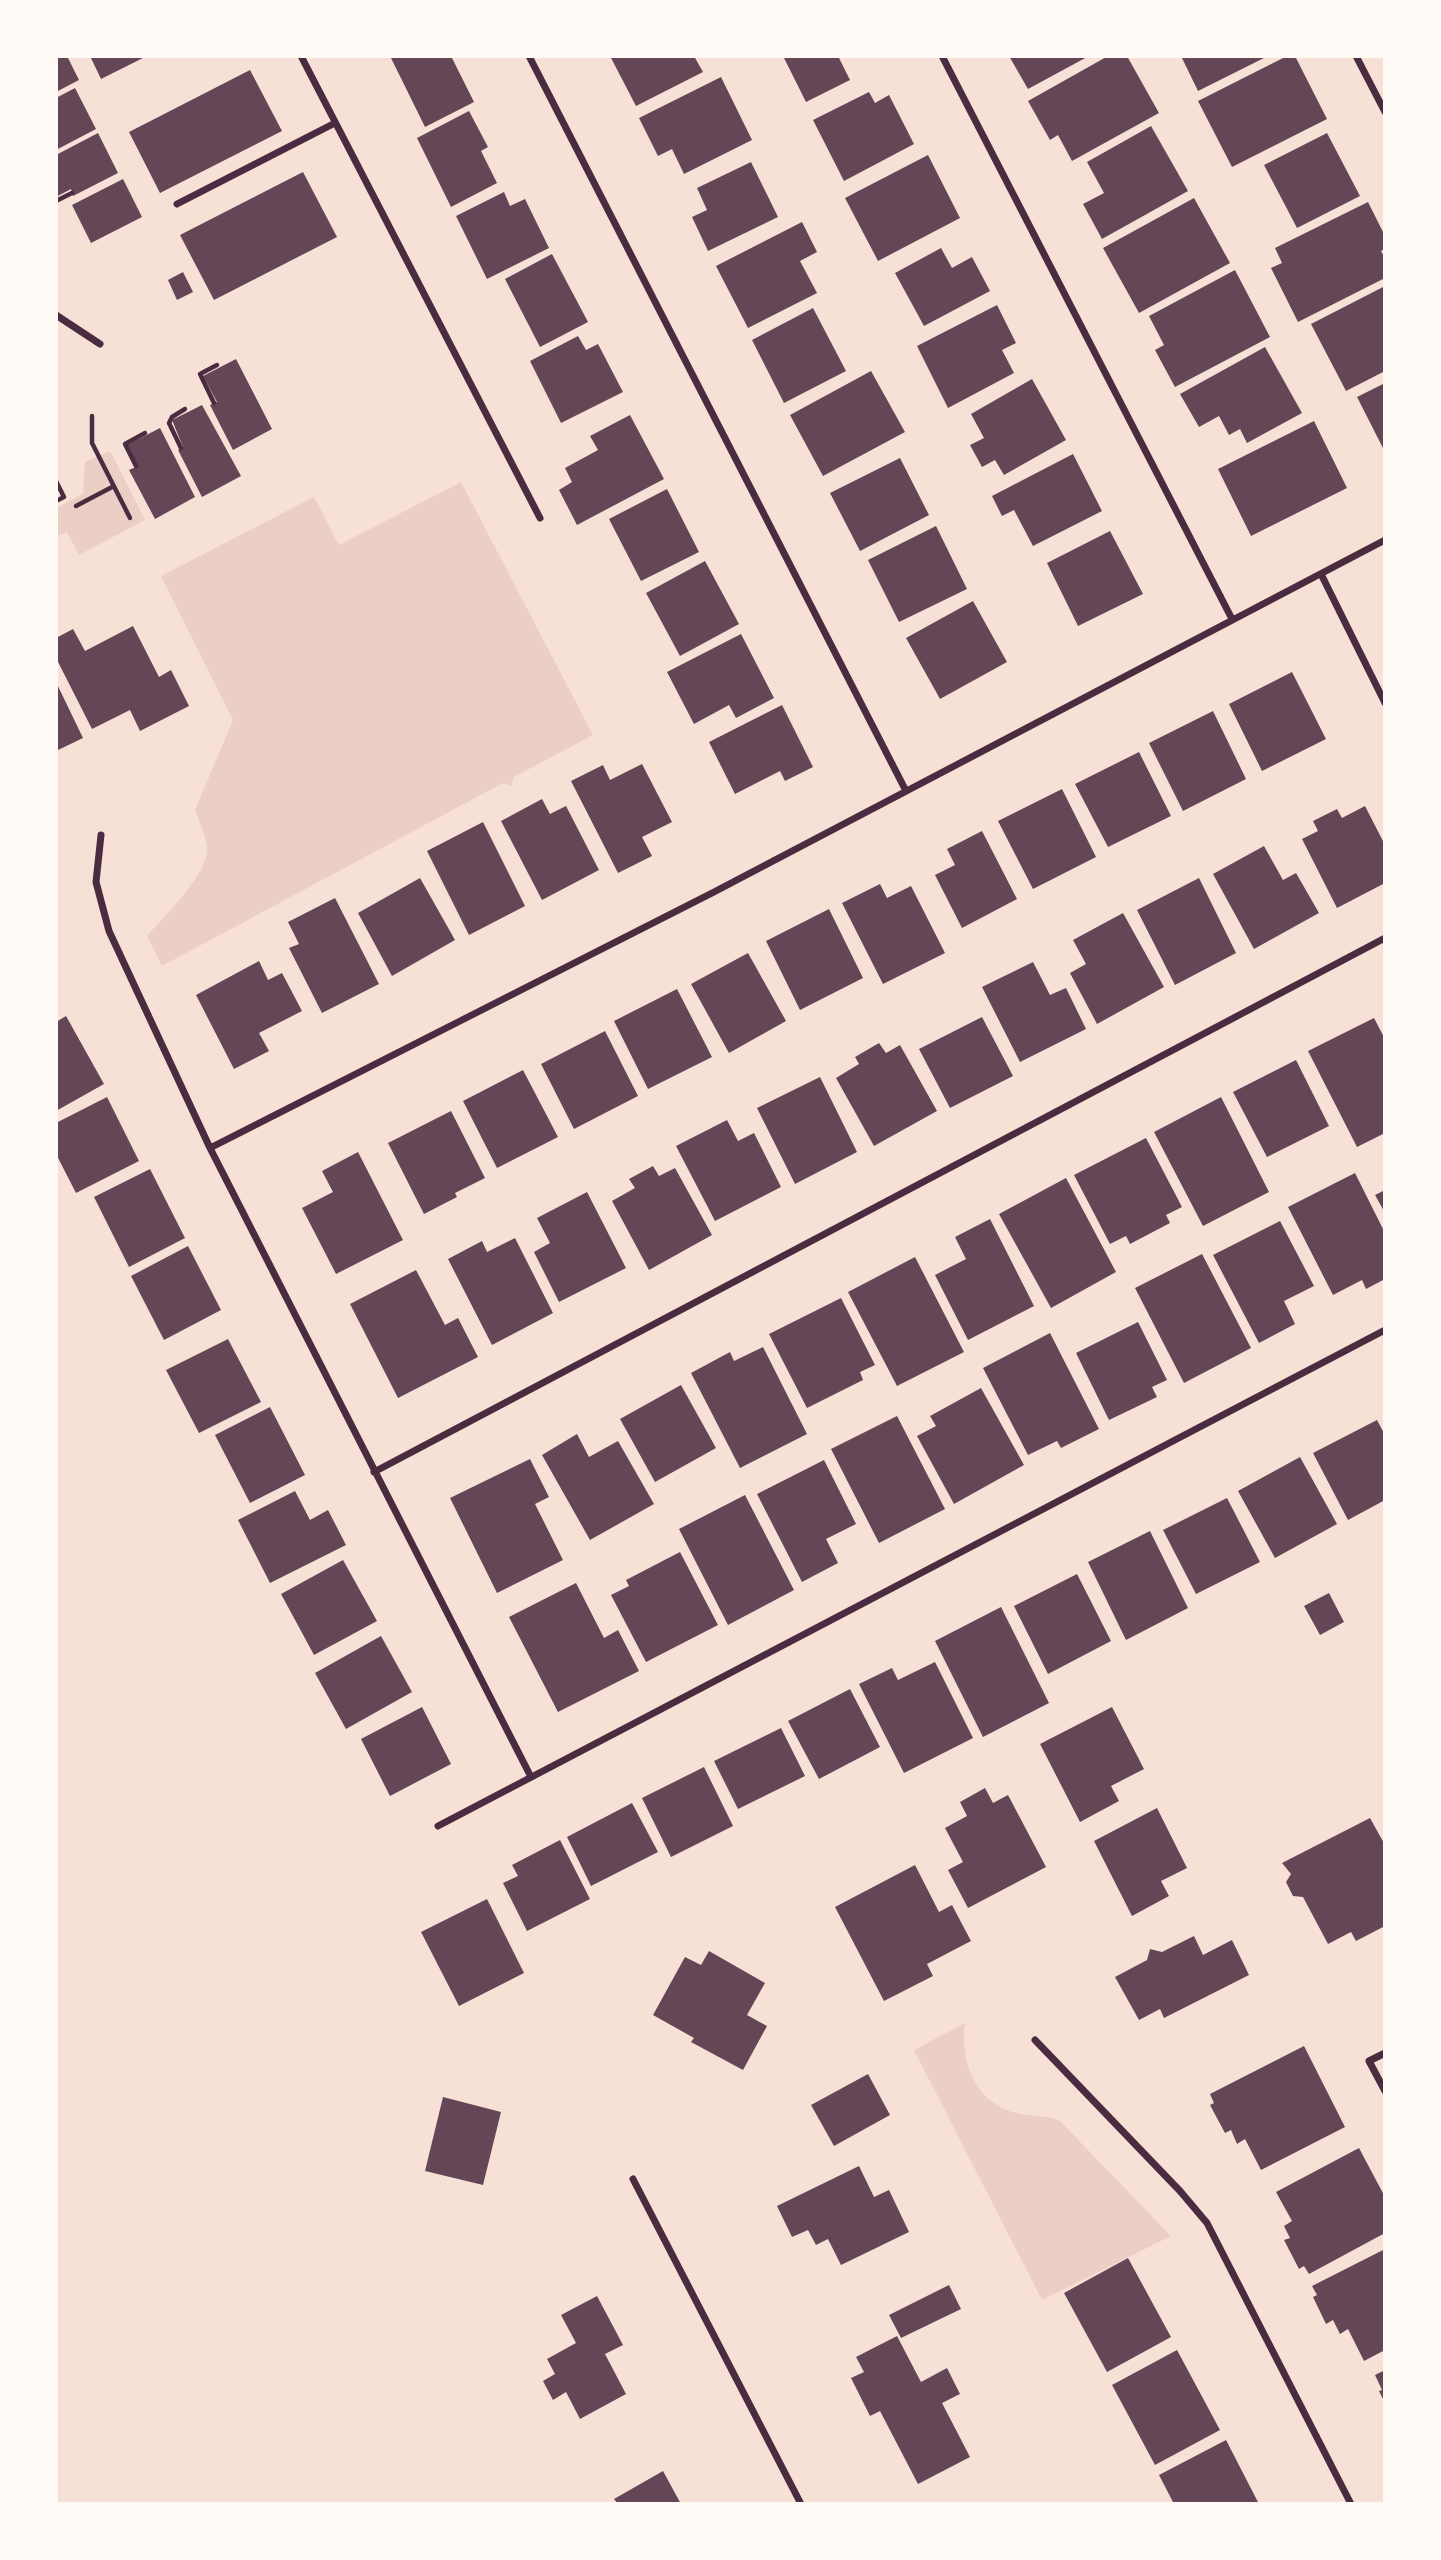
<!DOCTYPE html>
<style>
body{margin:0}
#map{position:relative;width:1441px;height:2560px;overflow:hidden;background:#f7e1d7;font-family:"Asap Condensed",sans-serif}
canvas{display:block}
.frame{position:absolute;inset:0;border:58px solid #fffaf5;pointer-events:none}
</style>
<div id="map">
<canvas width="1441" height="2560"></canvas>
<div class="frame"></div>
</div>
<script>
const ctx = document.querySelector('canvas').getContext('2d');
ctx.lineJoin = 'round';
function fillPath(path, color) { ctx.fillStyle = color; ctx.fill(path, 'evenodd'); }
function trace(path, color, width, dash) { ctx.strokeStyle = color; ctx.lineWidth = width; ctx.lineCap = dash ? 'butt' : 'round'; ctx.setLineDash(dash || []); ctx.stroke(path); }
fillPath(new Path2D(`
 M110,451L145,520L79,555L67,532L56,537V508L83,494L85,462Z
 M461,482L593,735L514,777L511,786L503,783L162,966L147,936C163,918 210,872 207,847C206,835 199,822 195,810L233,720L161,576L314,497L339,545Z
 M965,2023C960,2060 973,2099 1012,2112C1029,2117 1044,2114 1060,2121L1171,2236L1042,2300L914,2050Z`), '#ebcfc5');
fillPath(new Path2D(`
 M56,56H67L79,80L56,92Z
 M90,56H147L101,79Z
 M394,56H451L474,102L425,127L391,58Z
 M610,56H694L703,72L636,106Z
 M783,56H843L839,58L850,80L806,102Z
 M1009,56H1089L1028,89Z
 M1108,56H1127L1159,113L1072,161L1058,135L1050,140L1028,101Z
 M1181,56H1268L1198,91Z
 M1287,56H1295L1327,119L1232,167L1198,101Z
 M250,70L282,131L160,193L129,132Z
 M721,77L752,140L684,174L672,149L658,156L639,118Z
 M75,88L96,129L56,150V98Z
 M869,92L875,103L889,95L914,144L844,181L813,120Z
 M469,111L488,147L481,151L497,183L451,207L417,138Z
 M1151,126L1188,191L1102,239L1083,204L1104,193L1087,162Z
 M98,133L118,173L73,196L71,189L56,197V155Z
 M1327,133L1360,196L1297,228L1264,165Z
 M928,155L960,218L878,261L845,198Z
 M751,162L778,217L708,251L692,217L707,210L697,188Z
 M303,172L337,237L214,300L180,235Z
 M123,179L142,217L91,243L72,205Z
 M504,192L510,206L525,199L549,248L487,279L456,216Z
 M1194,198L1230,263L1139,313L1103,248Z
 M1368,202L1385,236V249L1381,251L1385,258V278L1298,322L1271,268L1282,263L1275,248Z
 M802,222L817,252L800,261L817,293L748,328L716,266Z
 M941,248L952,268L972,257L990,291L924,326L895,273Z
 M552,254L588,322L540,347L505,279Z
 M1235,270L1270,337L1175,387L1155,350L1164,345L1149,316Z
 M183,272L193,292L177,300L168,280Z
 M1385,286V371L1346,391L1311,324Z
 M997,305L1016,343L1002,350L1014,373L948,408L917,346Z
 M813,308L846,371L784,403L752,340Z
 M578,336L586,350L598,344L623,392L561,423L530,361Z
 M1265,347L1302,413L1247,443L1240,429L1229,435L1219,416L1199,427L1180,394Z
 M236,359L272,429L233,450L210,405L217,402L203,376Z
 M871,371L905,432L823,476L790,415Z
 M1032,379L1066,440L1004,475L995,460L982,467L970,445L984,438L971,414Z
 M1385,383V452L1357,397Z
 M202,405L241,476L202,497L178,450L183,447L172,420Z
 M630,415L664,479L577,525L559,490L572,482L565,468L598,450L590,436Z
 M1314,421L1347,488L1251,536L1218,469Z
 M160,428L195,497L155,519L129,470L138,466L127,445Z
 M1073,454L1102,511L1033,546L1014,510L1002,516L992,496Z
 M900,458L929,515L860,551L830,493Z
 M667,489L699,552L641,581L609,519Z
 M936,526L967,589L899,622L868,560Z
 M1110,531L1143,594L1078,626L1047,563Z
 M705,561L739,624L680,656L646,593Z
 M973,601L1007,662L940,699L906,638Z
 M133,626L159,677L171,670L189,706L140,731L130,710L92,729L56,658V638L73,629L85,651Z
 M741,634L774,698L736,718L729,705L694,724L667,672Z
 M1292,672L1326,739L1262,771L1229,704Z
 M56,682L83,738L56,751Z
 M782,705L813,767L785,781L780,771L735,794L709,742Z
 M1213,711L1246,779L1183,811L1149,743Z
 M1139,752L1171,816L1108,847L1075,784Z
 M642,764L672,822L642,837L652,856L618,873L571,781L603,765L610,780Z
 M1062,789L1096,857L1033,889L998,821Z
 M542,799L550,814L566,806L599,870L542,900L501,821Z
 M1365,806L1385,845V883L1337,908L1302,839L1318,831L1313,821L1337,809L1342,818Z
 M483,822L525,906L469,935L427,851Z
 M982,831L1017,899L962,928L935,875L955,865L947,849Z
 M1264,846L1283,880L1296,873L1319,913L1254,949L1213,874Z
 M420,878L455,940L392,976L358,913Z
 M1199,878L1236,953L1175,985L1137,910Z
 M880,884L887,898L911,886L945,953L883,984L842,903Z
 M335,898L379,984L322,1013L289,948L299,944L288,922Z
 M829,909L863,978L800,1010L766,941Z
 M1123,913L1164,987L1097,1024L1070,973L1086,964L1073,940Z
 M748,953L786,1021L729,1053L691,984Z
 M259,961L268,980L282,973L302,1011L259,1033L269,1051L234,1069L196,995Z
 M1033,962L1050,995L1066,988L1086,1029L1020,1062L982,987Z
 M677,989L712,1057L648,1089L614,1021Z
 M66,1016L104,1084L56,1111V1022Z
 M982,1017L1013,1076L950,1108L919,1049Z
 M1374,1018L1385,1039V1133L1357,1147L1308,1051Z
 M605,1031L638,1096L574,1129L541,1064Z
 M879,1043L886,1053L900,1045L937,1111L874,1146L836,1078L859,1064L855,1057Z
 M1296,1060L1329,1126L1267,1157L1233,1092Z
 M523,1070L558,1137L497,1168L463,1101Z
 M820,1077L857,1152L795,1184L757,1108Z
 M107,1097L139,1161L76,1193L56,1154V1123Z
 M1221,1097L1269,1192L1203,1226L1154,1132Z
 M451,1111L485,1178L455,1193L457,1197L424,1214L388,1143Z
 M727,1120L738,1141L754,1133L781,1187L715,1221L676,1146Z
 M1146,1138L1182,1207L1166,1215L1170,1223L1130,1244L1126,1236L1110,1244L1074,1175Z
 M358,1152L403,1240L336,1274L302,1208L333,1192L322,1171Z
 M653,1166L659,1176L675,1168L712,1235L649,1270L612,1201L635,1188L629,1179Z
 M150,1169L185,1238L129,1267L94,1197Z
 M1355,1173L1385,1233V1279L1366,1289L1362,1280L1333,1295L1288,1207Z
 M1066,1178L1116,1272L1051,1308L999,1214Z
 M1385,1190V1213L1375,1195Z
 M587,1192L626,1268L559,1302L534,1252L550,1243L537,1218Z
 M990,1219L1034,1306L968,1340L935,1275L966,1259L955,1237Z
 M1280,1221L1314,1286L1284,1301L1295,1324L1259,1343L1213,1255Z
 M515,1238L553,1313L492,1345L448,1259L482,1241L487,1252Z
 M188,1246L221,1310L164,1340L131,1276Z
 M1202,1254L1251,1348L1184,1383L1135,1288Z
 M915,1257L964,1352L897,1386L848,1292Z
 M416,1270L445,1325L458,1318L478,1357L398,1398L350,1304Z
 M841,1298L875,1365L860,1372L863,1380L807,1408L769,1334Z
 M1138,1322L1167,1380L1152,1387L1157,1397L1109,1420L1076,1353Z
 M1050,1333L1099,1429L1061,1448L1057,1441L1028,1455L983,1368Z
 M228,1339L261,1402L199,1433L166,1370Z
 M763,1347L807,1434L740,1468L691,1373L730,1352L734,1361Z
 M681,1385L716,1448L655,1482L620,1419Z
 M981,1388L1024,1465L954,1504L917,1436L936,1426L930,1416Z
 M270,1407L305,1475L250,1503L215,1435Z
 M897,1416L945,1509L879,1543L831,1449Z
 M1377,1420L1385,1435V1500L1348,1520L1313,1453Z
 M577,1434L589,1457L618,1441L654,1504L590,1540L542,1455Z
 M1300,1457L1337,1524L1275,1558L1238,1491Z
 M530,1459L549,1497L535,1504L563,1560L497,1593L450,1498Z
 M824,1460L856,1524L826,1539L838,1563L802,1582L757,1494Z
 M295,1491L310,1520L328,1510L346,1545L270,1583L238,1520Z
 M745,1495L794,1590L728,1625L679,1529Z
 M1227,1498L1260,1562L1196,1594L1163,1530Z
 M1150,1531L1188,1608L1126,1640L1088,1562Z
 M680,1552L718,1625L646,1662L611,1595L629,1586L626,1580Z
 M343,1560L377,1621L314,1655L281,1594Z
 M1077,1574L1111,1641L1048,1674L1014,1606Z
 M576,1583L604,1638L618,1630L639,1671L558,1712L509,1617Z
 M1329,1593L1344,1622L1320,1635L1304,1606Z
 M1001,1607L1049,1703L983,1737L935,1641Z
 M381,1636L412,1692L346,1729L315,1673Z
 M935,1662L973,1738L904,1773L859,1684L892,1668L898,1680Z
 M850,1689L880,1747L819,1779L788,1721Z
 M422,1707L451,1764L390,1796L361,1739Z
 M1112,1707L1144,1769L1111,1786L1119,1801L1080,1822L1040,1744Z
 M781,1728L805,1776L738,1809L714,1761Z
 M704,1767L733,1826L671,1857L642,1798Z
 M985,1788L993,1803L1008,1795L1046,1867L968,1908L948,1870L963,1862L945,1828L967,1816L960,1802Z
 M632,1803L658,1852L591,1886L567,1837Z
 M1157,1808L1187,1868L1161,1881L1169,1896L1132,1916L1094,1841Z
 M1370,1818L1385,1845V1926L1356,1941L1351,1932L1328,1944L1303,1897L1293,1896L1286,1882L1291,1874L1282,1863Z
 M560,1840L590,1899L527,1931L503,1883L518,1876L512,1865Z
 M915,1865L939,1912L952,1905L971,1941L927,1964L933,1976L884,2001L835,1907Z
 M487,1899L524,1973L459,2006L421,1932Z
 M1194,1936L1203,1955L1232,1940L1249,1975L1164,2018L1160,2009L1139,2020L1115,1977L1147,1960L1150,1949L1162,1952Z
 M709,1951L765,1983L747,2015L767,2026L743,2070L691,2042L694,2038L653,2015L685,1957L701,1965Z
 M1304,2046L1345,2127L1261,2170L1245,2139L1237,2144L1231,2130L1225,2133L1210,2105L1214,2103L1210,2094Z
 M868,2074L890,2115L834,2146L811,2105Z
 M443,2097L501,2112L483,2185L425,2171Z
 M1359,2148L1385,2197V2233L1309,2274L1304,2266L1299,2269L1284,2240L1290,2238L1284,2226L1292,2221L1276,2192Z
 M859,2166L874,2197L889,2190L909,2232L841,2265L828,2239L816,2245L808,2230L792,2237L777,2206Z
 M1385,2249V2350L1364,2361L1348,2329L1340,2334L1333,2320L1326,2324L1313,2297L1317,2295L1312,2286Z
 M1128,2258L1171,2337L1107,2372L1064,2293Z
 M949,2285L961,2309L901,2338L889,2315Z
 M597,2296L623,2345L605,2354L626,2394L580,2419L566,2392L553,2400L543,2381L555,2374L547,2359L576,2343L561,2315Z
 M897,2336L921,2382L947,2368L960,2394L942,2403L970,2457L918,2484L880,2411L870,2416L851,2378L864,2372L856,2357Z
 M1177,2350L1220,2430L1155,2465L1112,2385Z
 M1385,2370V2403L1379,2391L1382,2390L1375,2375Z
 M1226,2440L1259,2504H1174L1159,2475Z
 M663,2471L681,2504H618L614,2499Z`), '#644757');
trace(new Path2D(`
 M56,201L72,193
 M214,403L200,374L217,365
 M92,416V443L130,518
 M181,448L169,423L172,417L185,409
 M136,466L125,444L145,433
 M56,481L64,497L56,501
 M76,506L114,486`), '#4a2c40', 4.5);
trace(new Path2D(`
 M301,56L540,518
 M529,56L906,791
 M942,56L1232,619
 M1356,56L1385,112
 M177,204L335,123
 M56,315L100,344
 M1321,574L1385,703
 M101,835L96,882L109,931L210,1148L531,1777
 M210,1148L714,892L1385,540
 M374,1472L1385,938
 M438,1826L1385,1330
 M1035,2040L1180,2191L1207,2223L1351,2504
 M1385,2053L1369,2061L1385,2091
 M633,2179L801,2504`), '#4a2c40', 7);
</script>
